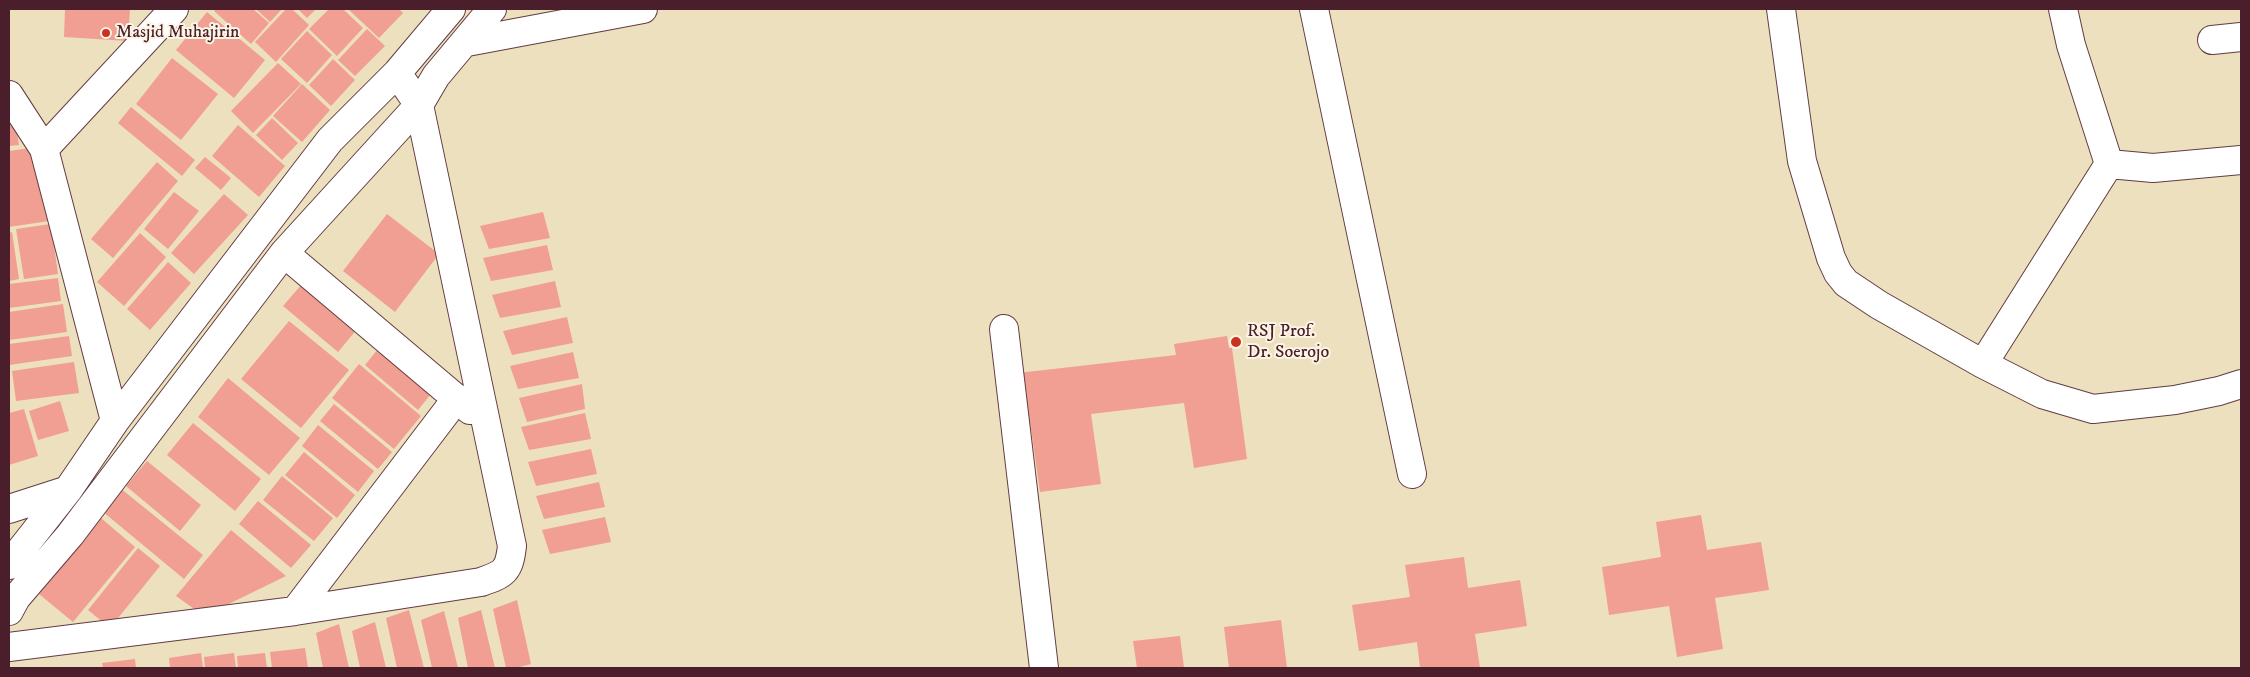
<!DOCTYPE html>
<style>
body{margin:0}
#map{position:relative;width:2250px;height:677px;overflow:hidden;background:#ede0be;font-family:"IM FELL DW Pica",serif}
canvas{display:block}
.frame{position:absolute;inset:0;border:10px solid #4a1f2b;pointer-events:none}
</style>
<div id="map">
<canvas width="2250" height="677"></canvas>
<div class="frame"></div>
</div>
<script>
const ctx = document.querySelector('canvas').getContext('2d');
ctx.lineJoin = 'round';
function fillPath(path, color) { ctx.fillStyle = color; ctx.fill(path, 'evenodd'); }
function trace(path, color, width, dash) { ctx.strokeStyle = color; ctx.lineWidth = width; ctx.lineCap = dash ? 'butt' : 'round'; ctx.setLineDash(dash || []); ctx.stroke(path); }
function write(font, color, halo, rows, align = 'center') {
  ctx.font = font + ' "IM FELL DW Pica",serif'; ctx.lineWidth = 4; ctx.setLineDash([]); ctx.textBaseline = 'middle'; ctx.strokeStyle = halo; ctx.fillStyle = color; for (const [text, x, y, turn = 0] of rows) {
    ctx.save(); ctx.translate(x, y); ctx.rotate((+turn || 0) * Math.PI / 180); ctx.textAlign = isNaN(turn) ? turn : align; if (halo) ctx.strokeText(text, 0, 0); ctx.fillText(text, 0, 0); ctx.restore();
  }
}
fillPath(new Path2D(`
 M65,9H130L128,41L64,37Z
 M216,9H253L269,23L251,44L214,11Z
 M256,9H282L270,22Z
 M286,9H292L309,25L276,62L255,42Z
 M298,9H316L307,18Z
 M329,9H343L363,28L337,56L309,29Z
 M348,9H399L403,13L379,38Z
 M207,12L265,60L234,98L176,50Z
 M367,29L385,46L355,76L338,60Z
 M307,31L332,55L307,83L281,59Z
 M172,58L218,94L181,140L136,104Z
 M333,59L355,80L331,106L309,85Z
 M278,63L301,84L253,133L231,111Z
 M302,84L330,110L302,142L273,116Z
 M13,106L19,145L9,146V107Z
 M131,107L195,160L182,176L118,123Z
 M272,118L298,143L282,160L256,135Z
 M238,125L285,166L259,197L212,156Z
 M38,147L49,221L9,227V151Z
 M205,157L231,178L221,190L195,168Z
 M157,162L178,181L113,258L91,239Z
 M174,192L199,211L168,249L144,229Z
 M224,194L248,215L194,274L171,253Z
 M543,212L550,238L489,249L480,226Z
 M387,214L439,254L395,312L343,271Z
 M51,224L58,274L24,279L16,229Z
 M12,232L19,279L9,281V233Z
 M140,233L166,257L124,306L97,282Z
 M547,245L553,270L491,281L483,258Z
 M168,262L191,283L150,330L127,309Z
 M308,277L363,322L338,352L283,306Z
 M58,278L61,301L9,308V284Z
 M555,281L561,307L500,318L492,295Z
 M63,304L67,332L9,340V312Z
 M567,317L573,343L512,355L503,331Z
 M289,321L349,370L301,428L241,379Z
 M69,336L72,356L9,365V344Z
 M1227,336L1229,348H1232L1247,459L1194,468L1184,403L1091,414L1101,484L1040,492L1030,422H1024L1018,373L1176,355L1174,344Z
 M382,344L435,389L418,410L365,365Z
 M573,352L579,378L518,389L510,366Z
 M74,362L79,393L16,401L12,371Z
 M359,364L421,416L394,449L332,398Z
 M228,378L300,438L269,475L198,417Z
 M582,384L585,409L527,422L519,398Z
 M60,401L69,431L38,440L29,411Z
 M334,404L392,452L378,469L320,421Z
 M24,409L38,456L9,465V413Z
 M585,413L591,439L529,450L521,427Z
 M193,423L261,479L235,511L167,455Z
 M318,425L374,471L358,492L302,446Z
 M591,449L597,474L536,486L528,462Z
 M304,452L355,495L337,518L285,475Z
 M147,461L201,505L180,531L126,486Z
 M282,476L333,518L314,541L263,500Z
 M599,482L605,507L544,519L536,496Z
 M120,488L203,555L184,579L102,511Z
 M258,501L311,545L291,568L239,524Z
 M1701,515L1707,550L1761,542L1769,590L1715,598L1723,649L1677,657L1669,606L1609,615L1602,567L1661,557L1656,522Z
 M605,517L611,542L550,554L542,530Z
 M101,518L135,547L73,622L39,594Z
 M231,530L286,576L204,616L176,596Z
 M138,548L160,566L110,628L88,610Z
 M1464,557L1468,588L1520,580L1527,626L1475,634L1480,668H1420L1417,642L1359,651L1352,605L1410,597L1405,565Z
 M517,600L531,664L516,668H506L493,609Z
 M409,610L424,668H397L386,618Z
 M481,610L495,668H468L458,618Z
 M444,611L458,668H432L421,620Z
 M1281,620L1287,668H1229L1224,627Z
 M375,622L386,668H360L352,631Z
 M339,624L349,668H323L316,633Z
 M1180,636L1184,668H1137L1133,641Z
 M305,648L308,668H272L270,652Z
 M201,653L203,668H170L169,658Z
 M234,653L236,668H205L204,657Z
 M265,653L267,668H238L237,656Z
 M135,659L136,668H103L102,663Z`), '#f19e93');
const minor = new Path2D(`
 M1314,9L1412,474
 M1781,9L1802,161L1831,258L1838,273L1846,283L1879,305L1983,364L2042,394L2093,409L2175,400L2219,391L2241,384
 M2063,9L2071,45L2109,164L2153,168L2241,160
 M2212,40L2241,37
 M467,42L643,9
 M9,95L44,149L115,421
 M44,149L174,9
 M284,253L470,410
 M1004,329L1044,668
 M1983,364L2109,164
 M9,509L68,490
 M9,565L68,490L115,421L330,140L397,73L451,9
 M9,611L16,598L70,535L284,253L419,105L436,76L492,9
 M295,611L457,398
 M9,647L295,611L481,582C504,574 509,572 512,546L419,105L397,73`);
trace(minor, '#623c41', 30);
trace(minor, '#fff', 28);
for (const [x, y, r, color] of [
 [106,33,5,"#c8321e"],
 [1236,342,6,"#c8321e"]
]) { const dot = new Path2D(); dot.arc(x, y, r, 0, 2 * Math.PI); ctx.fillStyle = color; ctx.fill(dot); trace(dot, '#fcf5e5', 2); }
write('18px', '#4a1f2b', '#fcf5e5', [
 ["Masjid Muhajirin",116,33],
 ["RSJ Prof.",1247,332],
 ["Dr. Soerojo",1247,353]
], 'left');
</script>
